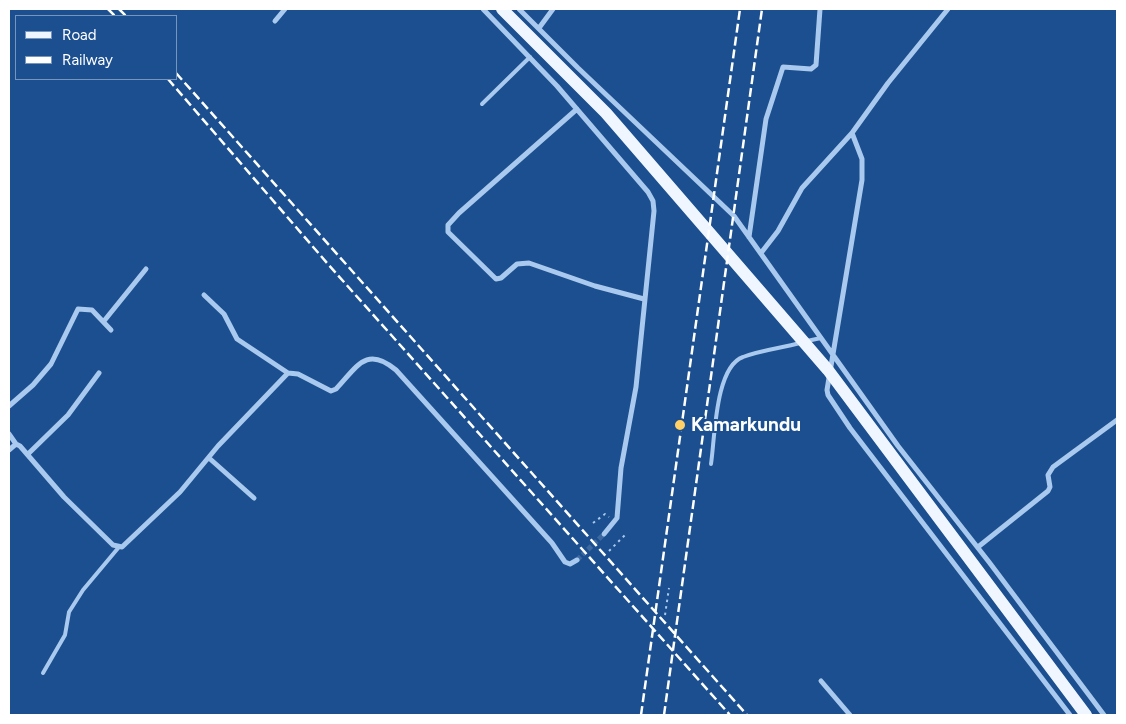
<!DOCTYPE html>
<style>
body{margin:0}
#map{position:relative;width:1126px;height:724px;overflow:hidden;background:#1b4f8f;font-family:Figtree,sans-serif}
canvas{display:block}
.frame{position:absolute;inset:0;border:10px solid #fff;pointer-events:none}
.legend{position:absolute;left:15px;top:15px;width:162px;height:65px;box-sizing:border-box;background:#1b4f8f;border:1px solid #7695bc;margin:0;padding:6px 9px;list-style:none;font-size:15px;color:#fff}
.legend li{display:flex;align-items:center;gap:10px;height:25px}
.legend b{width:25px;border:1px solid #7695bc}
</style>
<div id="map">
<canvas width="1126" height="724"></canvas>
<div class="frame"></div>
<ul class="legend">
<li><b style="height:6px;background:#f0f6ff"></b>Road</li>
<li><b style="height:6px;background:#fff"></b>Railway</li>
</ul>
</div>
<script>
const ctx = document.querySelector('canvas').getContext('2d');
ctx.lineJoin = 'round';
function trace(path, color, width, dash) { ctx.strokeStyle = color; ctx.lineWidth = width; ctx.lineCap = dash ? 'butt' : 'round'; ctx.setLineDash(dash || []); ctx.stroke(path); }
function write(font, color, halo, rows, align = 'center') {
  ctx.font = font + ' Figtree,sans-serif'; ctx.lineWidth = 4; ctx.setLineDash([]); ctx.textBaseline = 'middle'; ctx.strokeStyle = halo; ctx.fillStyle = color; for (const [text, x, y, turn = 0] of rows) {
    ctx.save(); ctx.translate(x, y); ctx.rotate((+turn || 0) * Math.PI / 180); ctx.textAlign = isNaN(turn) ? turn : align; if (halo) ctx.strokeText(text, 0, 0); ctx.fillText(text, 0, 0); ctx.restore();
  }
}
trace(new Path2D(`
 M577,560L604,534`), '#3d69a0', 5, [5, 2.5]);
trace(new Path2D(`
 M593,523L605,514L609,517
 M609,551L626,534
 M665,615L669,588`), '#a9c9ee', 2, [2.5, 4]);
trace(new Path2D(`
 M482,104L530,57
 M807,341L821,338
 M711,464C715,438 715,367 743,357C761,350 782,348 800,343
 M43,673L65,635L69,612L83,590L119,547`), '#a9c9ee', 4);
trace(new Path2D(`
 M483,9L557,86L648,192L653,201L654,211L636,387L621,468L617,518L604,534
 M519,9L578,68L734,216L898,446L989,562L1104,715
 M275,21L285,9
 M539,28L553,9
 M577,109L459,213L448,225V232L496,279L501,278L517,264L529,263L595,286L644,299
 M852,133L862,159V180L827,390L828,395L850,428L1070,715
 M749,237L766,119L783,67L811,69L816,65L820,9
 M761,253L778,231L802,188L852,133L888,83L948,9
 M204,295L224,314L237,339L288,373
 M104,321L146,269
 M9,406L33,385L51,364L78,309L92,310L111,330
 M9,434L16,444
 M9,450L16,444L20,446L64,497L113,545L122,547L180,492L218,446L288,373L298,374L331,391L336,389C357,367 366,345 396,370L552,543L565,562L570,564L577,560
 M28,454L68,415L99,373
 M209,458L254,498
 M978,547L1048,491L1050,487L1048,475L1053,467L1117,420
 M821,681L850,715`), '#a9c9ee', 5);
trace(new Path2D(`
 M502,9L606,113L828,370L1086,715`), '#f0f6ff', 12);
trace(new Path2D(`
 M108,9L115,16
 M119,9L126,16
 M176,73L747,715
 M168,79L327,263L730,715
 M641,715L740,9
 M664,715L762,9`), '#fff', 2.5, [9, 4]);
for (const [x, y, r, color] of [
 [680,425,6,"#ffd166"]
]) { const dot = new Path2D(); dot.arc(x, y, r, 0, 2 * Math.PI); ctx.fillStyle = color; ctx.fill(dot); trace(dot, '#1b4f8f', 2); }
write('bold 19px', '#fff', '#1b4f8f', [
 ["Kamarkundu",691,425]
], 'left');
</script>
